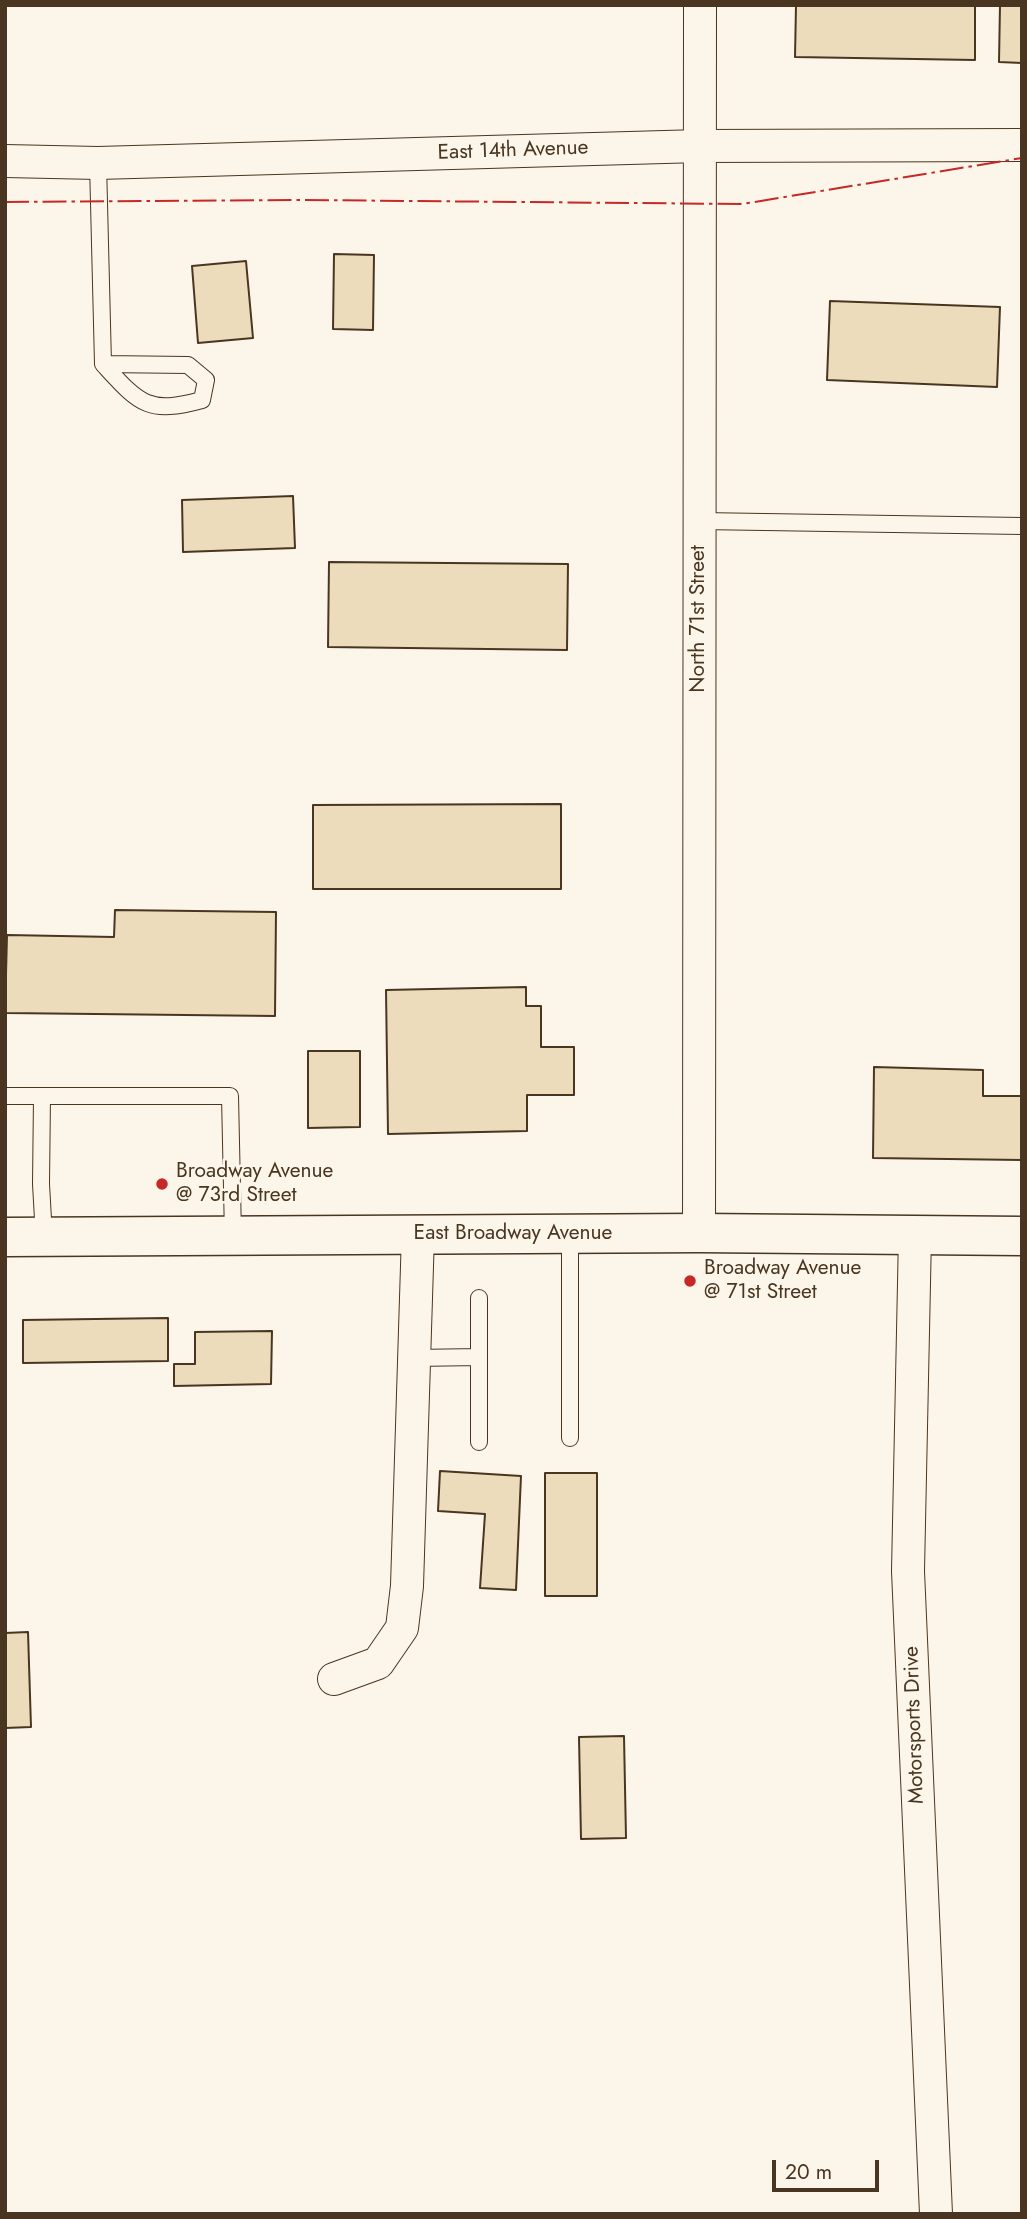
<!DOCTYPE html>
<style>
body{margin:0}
#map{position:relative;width:1027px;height:2219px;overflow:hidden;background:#fbf6e9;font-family:Jost,sans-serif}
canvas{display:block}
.frame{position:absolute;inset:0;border:7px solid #4a3520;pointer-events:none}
.scale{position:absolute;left:772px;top:2160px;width:107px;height:32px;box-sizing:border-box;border:4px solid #4a3520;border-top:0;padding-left:9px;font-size:21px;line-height:24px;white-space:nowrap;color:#4a3520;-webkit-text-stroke:5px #fbf6e9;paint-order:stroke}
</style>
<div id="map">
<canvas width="1027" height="2219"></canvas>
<div class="frame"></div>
<div class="scale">20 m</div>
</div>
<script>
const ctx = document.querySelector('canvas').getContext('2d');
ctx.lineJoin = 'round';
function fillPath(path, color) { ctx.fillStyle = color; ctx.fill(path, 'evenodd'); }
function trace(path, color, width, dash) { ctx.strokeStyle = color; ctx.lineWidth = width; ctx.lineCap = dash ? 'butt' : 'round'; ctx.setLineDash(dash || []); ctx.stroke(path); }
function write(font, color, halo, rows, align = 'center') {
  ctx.font = font + ' Jost,sans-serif'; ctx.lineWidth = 5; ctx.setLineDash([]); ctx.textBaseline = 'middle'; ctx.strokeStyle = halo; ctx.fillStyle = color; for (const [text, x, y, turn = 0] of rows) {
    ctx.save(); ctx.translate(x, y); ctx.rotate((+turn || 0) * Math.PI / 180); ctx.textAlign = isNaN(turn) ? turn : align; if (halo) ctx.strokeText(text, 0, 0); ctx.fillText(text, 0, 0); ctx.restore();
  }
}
const building = new Path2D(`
 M796,5H975V60L795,57Z
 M1000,5H1022V63L999,62Z
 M334,254L374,255L373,330L333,329Z
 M246,261L253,338L198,343L192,266Z
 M830,301L1000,307L997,387L827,380Z
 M293,496L295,548L183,552L182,500Z
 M329,562L568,564L567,650L328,647Z
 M561,804V889H313V805Z
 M115,910L276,912L275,1016L5,1013L7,935L114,937Z
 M526,987V1006H541V1047H574V1095H527V1131L388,1134L386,990Z
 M308,1051H360V1127L308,1128Z
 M874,1067L983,1070V1096H1022V1160L873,1158Z
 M168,1318V1361L23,1363V1320Z
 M272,1331L271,1384L174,1386V1364H195V1332Z
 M440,1471L521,1476L516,1590L480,1588L485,1514L438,1511Z
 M545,1473H597V1596H545Z
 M28,1632L31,1727L5,1728V1633Z
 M624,1736L626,1838L581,1839L579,1737Z`);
fillPath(building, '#ecdcbc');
trace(building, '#4a3520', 2);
const lane = new Path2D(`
 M98,163L103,364C139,403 147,415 202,400L206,380L188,365L103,364
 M700,521L1022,526
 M5,1096H230L233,1235
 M42,1096L41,1184L44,1237
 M570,1234V1438
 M479,1298V1357
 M414,1358L479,1357V1442`);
const street = new Path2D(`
 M5,161L98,163L700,146L1022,145
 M699,1233L700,5
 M915,1235L908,1571L936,2214
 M334,1679L378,1663L402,1628L407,1586L418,1234`);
const secondary = new Path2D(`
 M5,1237L699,1233L1022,1236`);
trace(lane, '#4a3520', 18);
trace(street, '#4a3520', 34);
trace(secondary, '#4a3520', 41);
trace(lane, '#fbf6e9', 16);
trace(street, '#fbf6e9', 32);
trace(secondary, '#fbf6e9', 38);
trace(new Path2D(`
 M5,202L303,200L742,204L1022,158`), '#c62828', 2, [24, 5, 3.5, 5]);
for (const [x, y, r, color] of [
 [162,1184,7,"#c62828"],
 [690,1281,7,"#c62828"]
]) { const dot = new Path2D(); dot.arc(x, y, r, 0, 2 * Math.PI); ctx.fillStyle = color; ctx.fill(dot); trace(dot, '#fbf6e9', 2.5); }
write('21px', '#4a3520', '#fbf6e9', [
 ["East 14th Avenue",513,151,-2],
 ["North 71st Street",699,619,-90],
 ["East Broadway Avenue",513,1234],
 ["Motorsports Drive",915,1725,-92]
]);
write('21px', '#4a3520', '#fbf6e9', [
 ["Broadway Avenue",176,1172],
 ["@ 73rd Street",176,1196],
 ["Broadway Avenue",704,1269],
 ["@ 71st Street",704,1293]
], 'left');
</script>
